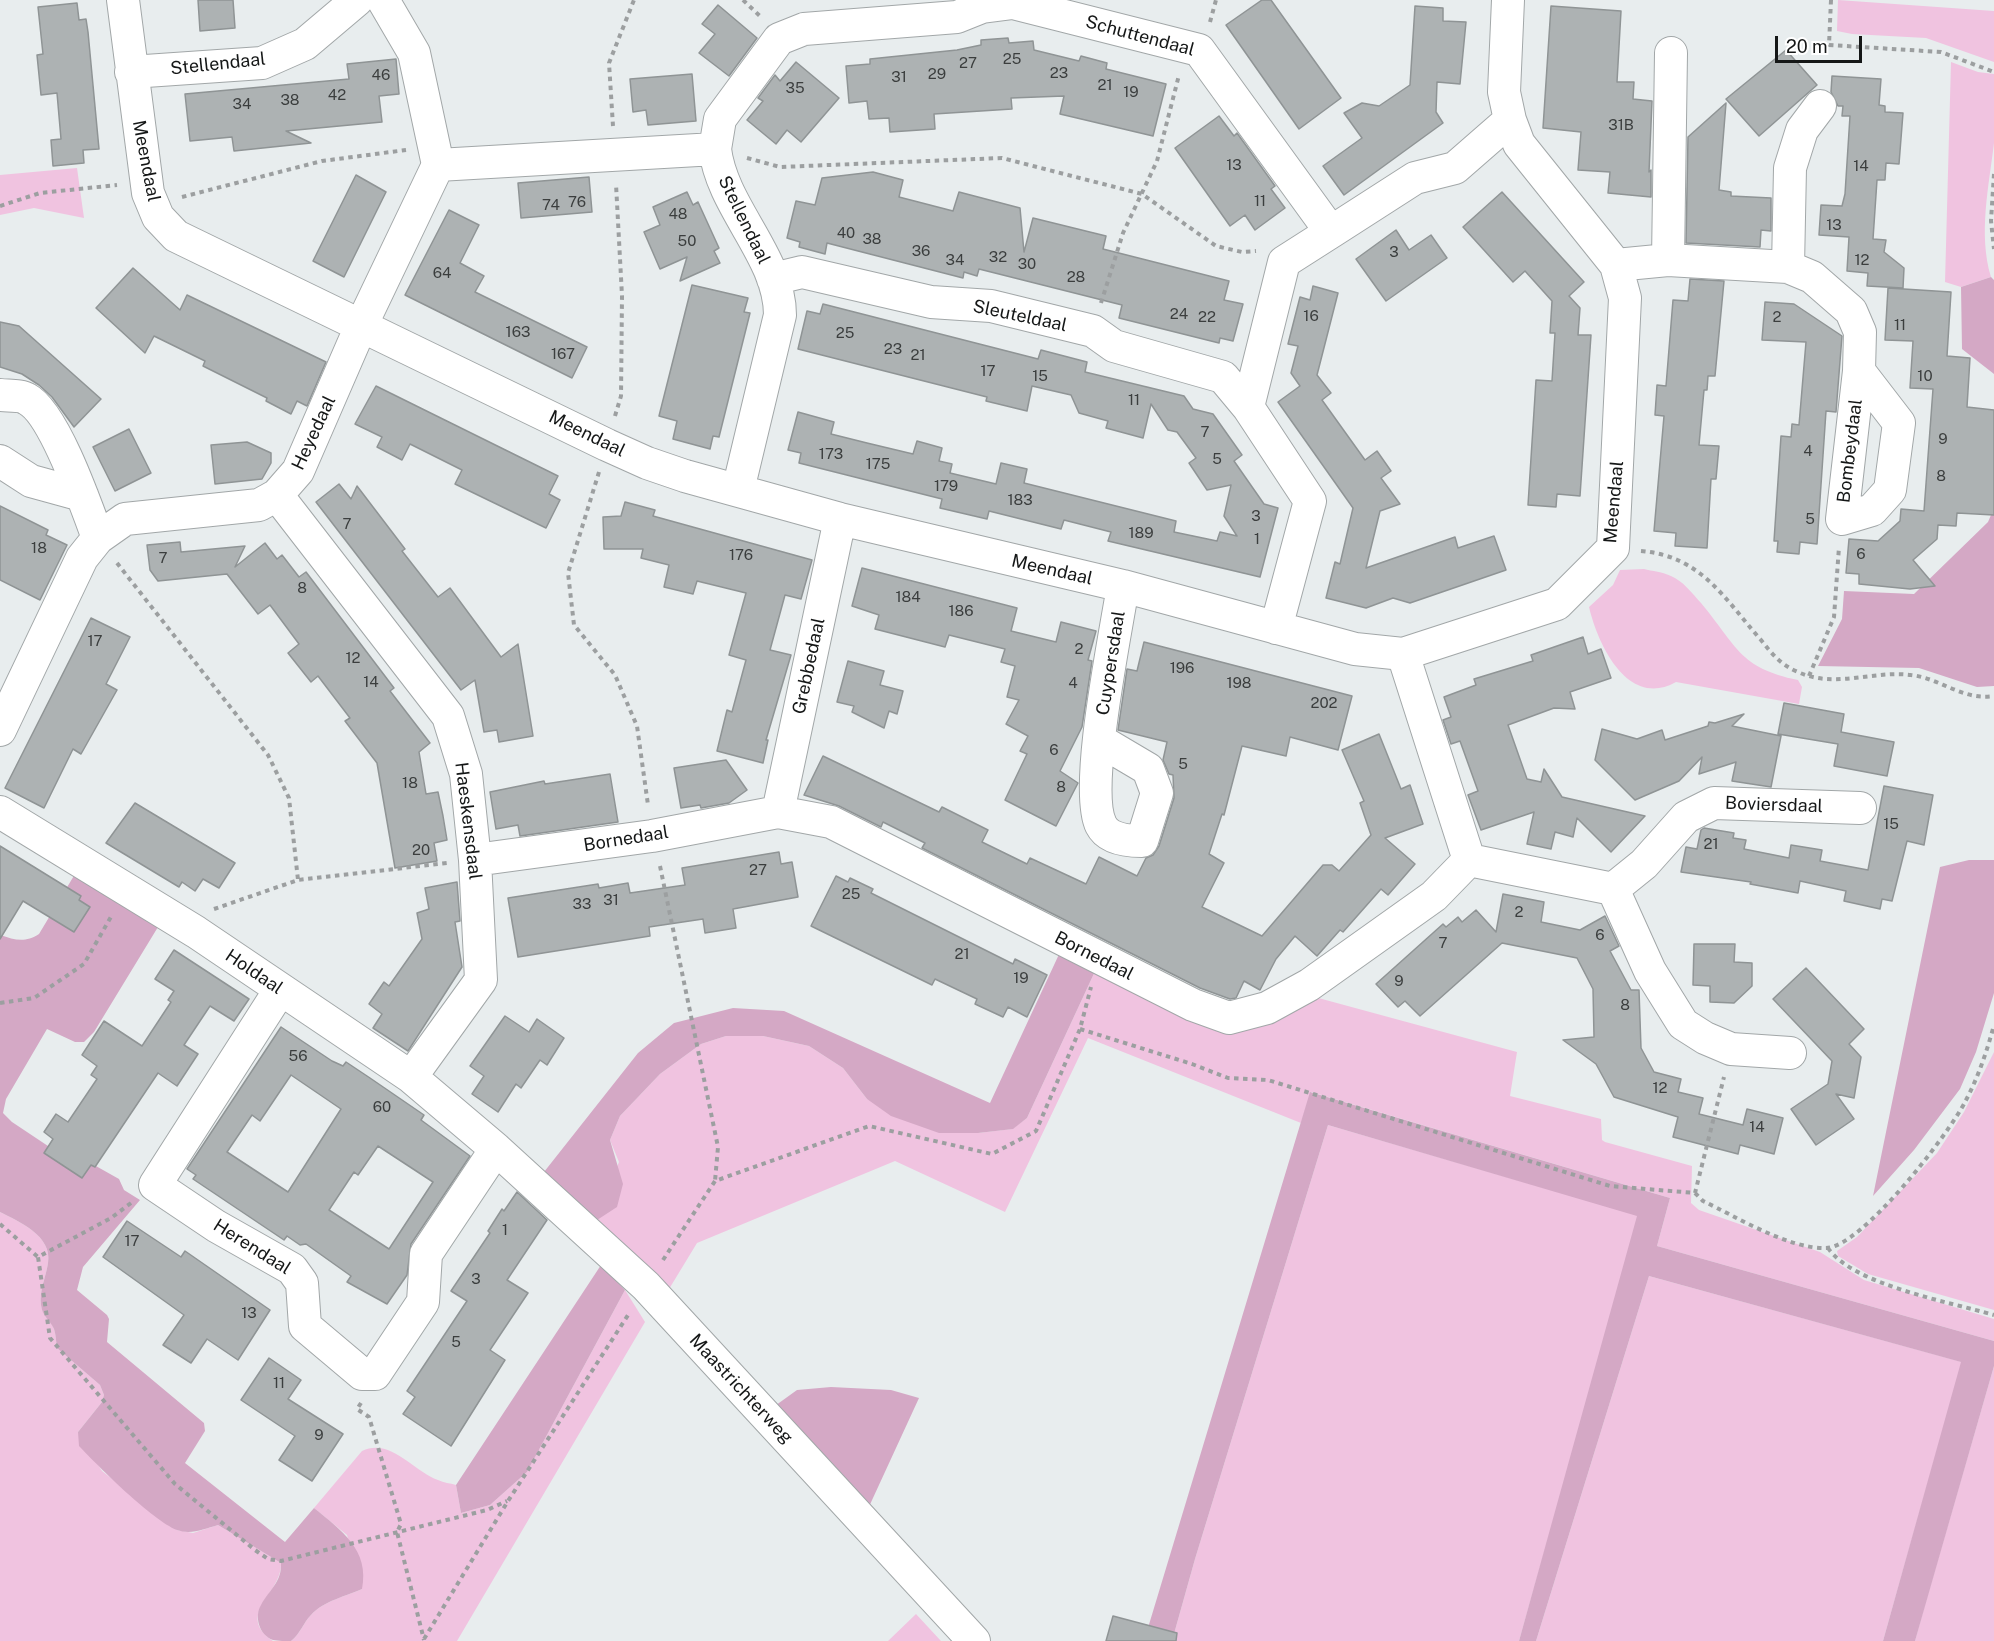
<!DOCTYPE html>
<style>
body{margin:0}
#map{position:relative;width:1994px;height:1641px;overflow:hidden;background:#e8edee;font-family:"Public Sans",sans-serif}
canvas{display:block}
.scale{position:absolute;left:1775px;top:36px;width:87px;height:27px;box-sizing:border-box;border:3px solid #151717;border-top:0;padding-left:8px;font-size:18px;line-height:21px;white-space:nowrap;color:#151717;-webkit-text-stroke:4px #fff;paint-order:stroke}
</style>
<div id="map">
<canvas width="1994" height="1641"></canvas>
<div class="scale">20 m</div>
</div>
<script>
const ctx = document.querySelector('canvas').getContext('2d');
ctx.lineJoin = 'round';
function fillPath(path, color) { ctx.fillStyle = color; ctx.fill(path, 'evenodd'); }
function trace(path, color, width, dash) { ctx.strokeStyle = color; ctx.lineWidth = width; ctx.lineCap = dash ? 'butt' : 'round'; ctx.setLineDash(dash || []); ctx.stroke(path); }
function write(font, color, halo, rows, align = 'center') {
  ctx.font = font + ' "Public Sans",sans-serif'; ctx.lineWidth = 4.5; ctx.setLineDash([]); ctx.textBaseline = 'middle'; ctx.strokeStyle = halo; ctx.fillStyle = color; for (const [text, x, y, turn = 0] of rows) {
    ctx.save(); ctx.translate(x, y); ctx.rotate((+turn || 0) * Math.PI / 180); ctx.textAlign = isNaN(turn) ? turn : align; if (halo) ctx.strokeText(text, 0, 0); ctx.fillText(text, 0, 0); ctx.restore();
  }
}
fillPath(new Path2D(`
 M1838,0L1994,11V62L1926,38L1852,34L1837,31Z
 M1951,62L1978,72L1994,74C1994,96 1994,120 1994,143C1989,186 1978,234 1991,277L1961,287L1945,282Z
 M77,168L84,218L34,208L0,215V175Z
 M1644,569C1652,571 1663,572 1671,576C1683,581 1692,593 1701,603C1737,646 1739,668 1798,680L1802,687L1799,704L1676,682C1628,709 1598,645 1589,607L1613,585L1620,570Z
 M1097,967L1216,1021L1300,993L1517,1052L1510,1096L1601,1119L1602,1140L1605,1142L1692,1166L1691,1203L1699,1210L1820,1252L1864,1280L1994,1319V1341L1657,1246L1670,1198L1311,1092L1301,1123L1088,1038L1005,1212L895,1161L697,1243L666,1294L594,1222L619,1162L610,1140L620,1116L660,1074L701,1044L726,1036H763L809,1046L843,1068L867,1099L978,1133L1012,1129L1027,1118Z
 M1994,1052V1310L1868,1274L1838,1256L1837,1251L1857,1237L1937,1153L1964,1112Z
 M1328,1125L1637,1215L1639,1219L1519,1641H1172L1195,1559Z
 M0,1212C18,1221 53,1236 48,1263C46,1277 39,1291 41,1305C42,1316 51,1320 54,1329C56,1335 56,1342 57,1348L100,1385L104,1395L102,1402L78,1432L102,1471L177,1530L193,1533L218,1525L281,1563C282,1594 234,1614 273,1641H0Z
 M1649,1276L1962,1362L1883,1641H1536Z
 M625,1290L645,1322L457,1641H291C301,1633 303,1623 311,1615C323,1601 347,1596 362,1589L347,1535L314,1508L362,1451C390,1437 413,1471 438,1480C444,1483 450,1483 456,1485L461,1513L490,1505L527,1472Z
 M1994,1366V1641H1915L1924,1608Z
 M916,1614L941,1641H888Z`), '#f0c3e0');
fillPath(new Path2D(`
 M1991,277L1994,280V374L1962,349L1961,287Z
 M1994,508V686L1977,687L1919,668L1818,666L1842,619L1844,591L1914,594L1988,522Z
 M1969,860H1994V993L1976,1052L1960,1089L1914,1150L1873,1196L1940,867Z
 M75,874L158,927L94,1032L84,1042H75L47,1029L6,1099L3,1113L12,1122L57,1152L87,1161L119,1179L124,1190L140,1200L83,1267L77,1290L107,1315L109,1319L107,1342L204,1423L205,1431L185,1463L285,1542L314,1508C341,1530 370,1550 362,1589C347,1596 323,1601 311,1615C303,1623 301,1633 291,1641C286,1641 278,1641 273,1640C259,1635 254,1616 261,1605C269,1590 282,1582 281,1563L218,1525C204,1529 191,1535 177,1530C152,1520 99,1467 79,1446L78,1432L102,1402L104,1395L100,1385L57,1348C56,1342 56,1335 54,1329C50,1320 42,1316 41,1305C39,1291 46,1277 48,1263C53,1236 18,1221 0,1212V935C15,940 25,943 39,934Z
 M1061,950L1097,967L1027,1118L1013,1129L978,1133H939L891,1116L867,1099L843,1068L809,1046L763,1036H726L701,1044L660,1074L620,1116L610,1140L623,1184L617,1207L594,1222L544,1172L638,1053L674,1023L733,1008L784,1011L990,1103Z
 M1310,1092L1670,1198L1657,1246L1994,1341V1366L1915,1641H1883L1961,1362L1649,1276L1536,1641H1519L1637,1216L1328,1125L1195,1559L1172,1641H1144Z
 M601,1265L625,1290L527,1472L490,1505L461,1513L456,1485Z
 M831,1387L891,1390L919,1398L867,1511L772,1408L797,1390Z`), '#d4a8c5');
const building = new Path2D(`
 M198,0H233L235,28L200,31Z
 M1262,0H1271L1341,98L1299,129L1226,25Z
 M77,3L79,20L86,19L88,32L99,149L83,150L84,163L53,166L51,140L61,139L57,93L41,95L37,55L43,54L38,7Z
 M718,5L757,38L729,76L699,53L715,34L702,24Z
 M1415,6L1443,8V21L1466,22L1460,84L1437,82L1436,112L1443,123L1344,195L1323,166L1362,138L1344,113L1362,103L1379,106L1410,85Z
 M1551,6L1621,11L1617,82H1634L1633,99L1652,101L1649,172L1651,170V197L1608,193L1610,172L1578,170L1581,132L1543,128Z
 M1008,38L1009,43L1033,41L1034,50L1079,61L1081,56L1107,63L1106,69L1166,84L1153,136L1060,114L1064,96L1011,98L1012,109L934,114L935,129L890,132L889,118L869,119L867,101L849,103L846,66L870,64V59L957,50L981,45V40Z
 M1786,50L1817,85L1759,136L1726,99Z
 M396,59L399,94L379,96L382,122L286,131L311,143L234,151L232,137L190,141L185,94L349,79L347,64Z
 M796,62L839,98L801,142L787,130L776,144L747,120L763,101L758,98L775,75L780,81Z
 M692,74L696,121L648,125L646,110L633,112L630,79Z
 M1832,76L1881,79L1879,105L1885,106V112L1903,113L1899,164L1886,163L1885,180H1877L1873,239L1886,240L1884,252L1904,268L1903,288L1867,286L1868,273L1847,271L1849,237L1819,235L1821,205L1842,206L1845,194L1850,116H1842L1843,106H1838L1831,92Z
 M1726,103L1719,190L1731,192V196L1771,198V231L1761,230L1760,247L1686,243L1688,137Z
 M1219,116L1234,136L1237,133L1275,186L1271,189L1285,208L1255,230L1245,215L1230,226L1175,148Z
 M873,172L903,180L899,197L953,211L959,192L1020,208L1024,252L1033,218L1106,236L1103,249L1229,281L1224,300L1243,304L1233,341L1220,338L1219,343L1119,318L1122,305L979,269L977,276L964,272L963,278L827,243L825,254L799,247L800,242L787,238L796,201L815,205L822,178Z
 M356,175L386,192L344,277L313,261Z
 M589,177L592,212L521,218L518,183Z
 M687,192L693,205L698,202L719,248L714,251L720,263L680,281L687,257L660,269L644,232L660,225L653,207Z
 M1502,192L1584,282L1569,296L1580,308L1578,335H1591L1580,496L1557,494L1556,507L1528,505L1536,380L1552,381L1555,333H1550L1552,301L1525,271L1513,282L1463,227Z
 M449,210L479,225L460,263L484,276L475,292L587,347L572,378L405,295Z
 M1396,230L1409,250L1431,235L1447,258L1386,301L1356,259Z
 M133,268L180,310L187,295L326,362L307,406L297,401L291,414L266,401L267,398L203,366L205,361L154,336L145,353L96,308Z
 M1690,279L1724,281L1715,376H1708L1707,390H1704L1699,445L1719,446L1716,479H1711L1707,548L1675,546L1676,533L1654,531L1664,416L1655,415L1657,385L1666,386L1673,300L1688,301Z
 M692,285L748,298L744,312L750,313L719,437L713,436L710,449L673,439L677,421L659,416Z
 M1313,286L1338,293L1317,375L1331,393L1322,400L1365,460L1377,451L1391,471L1381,478L1400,504L1380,511L1366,568L1455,537L1458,548L1494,536L1506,570L1410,603L1393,598L1366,608L1326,598L1335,562L1340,564L1353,508L1278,402L1300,386L1291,373L1298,346L1288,344L1300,297L1310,300Z
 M1888,288L1951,292L1947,356L1970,358L1967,407L1994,410V515L1957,513L1956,526L1938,525L1937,539L1913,560L1935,586L1910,589L1859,584V574L1846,573L1849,539L1878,541L1900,521L1901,509L1924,511L1933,389L1910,388L1913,341L1885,340Z
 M1765,302L1794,304L1842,336L1836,412L1826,411L1817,544L1800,542L1799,554L1777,552L1778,541H1774L1781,436L1791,437L1792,424L1799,425L1806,342L1762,340Z
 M823,304L1038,359L1041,350L1087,362L1085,372L1184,396L1193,409L1213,414L1242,455L1234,461L1264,504L1278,508L1260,577L1108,541L1111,532L1064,520L1061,529L989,511L987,519L940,508L942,499L799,463L801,453L788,450L798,412L834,422L831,434L867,443L913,454L917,441L942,448L939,461L952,464L950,473L996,484L1001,463L1027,469L1024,483L1176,521L1174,532L1217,541L1220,532L1237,536L1224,516L1231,485L1207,490L1189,463L1196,458L1177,432L1168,430L1151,404L1143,438L1106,428L1108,421L1079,413L1071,395L1032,386L1027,411L986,401L987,397L798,349L807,311L820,314Z
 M0,322L19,326L101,399L74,427L52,397L39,385L22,374L0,367Z
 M376,386L558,476L549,494L560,500L546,528L455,484L462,470L410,444L402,460L377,447L382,437L355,424Z
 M129,429L151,473L115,491L93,447Z
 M247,442L271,453V463L262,479L215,484L211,445Z
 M339,484L351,499L357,486L405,549L402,551L438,597L450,588L501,657L518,644L533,736L499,742L497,730L484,732L475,680L461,690L316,502Z
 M625,502L655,510L653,516L812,560L801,599L785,595L770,650L791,655L766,740H768L763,763L717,751L727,710L732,712L746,660L729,655L746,593L697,581L693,594L664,587L669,565L641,558L643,549H604L603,517L621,516Z
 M0,506L48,530L46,535L67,545L40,600L0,580Z
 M180,542L181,552L245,546L235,567L265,543L277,559L282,555L299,577L306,572L394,688L390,691L430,743L419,752L426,794L438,792L443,816L447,840L434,843L437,861L395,868L377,763L345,721L350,718L318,676L311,682L288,653L299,644L270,605L258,614L227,574L158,581L150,570L147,545Z
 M862,568L1017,608L1011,631L1056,642L1061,622L1096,631L1088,660L1092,661L1082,727L1060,771L1078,783L1056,826L1005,800L1027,754L1020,751L1028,736L1006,724L1019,700L1007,697L1015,666L1001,662L1005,649L949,635L945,647L875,629L879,615L852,606Z
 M91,618L130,637L106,684L117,690L81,754L73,749L44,808L5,788Z
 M1583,637L1588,654L1601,649L1611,678L1570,692L1575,709L1554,708L1508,725L1527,779L1541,782L1544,769L1562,797L1645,816L1611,852L1577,818L1573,837L1555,832L1551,849L1527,844L1534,812L1481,830L1468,795L1478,791L1460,741L1451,744L1443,720L1451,717L1444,697L1476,685L1474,679L1533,661L1531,655Z
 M1144,642L1352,696L1338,750L1290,737L1286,756L1242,746L1224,815L1222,814L1209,854L1224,863L1202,907L1262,936L1323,865H1332L1339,871L1371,835L1360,803L1364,801L1342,750L1379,734L1401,789L1410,785L1423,824L1385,838L1415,864L1388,895L1381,889L1343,932L1340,930L1317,956L1295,936L1276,959L1260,990L1244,981L1236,998L1230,999L1200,988L922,848L925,843L883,822L881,827L839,806L804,795L823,756L939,812L942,807L988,830L982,842L1027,864L1030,858L1086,884L1099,857L1137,876L1146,858L1153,855L1159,846L1174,798L1173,775L1169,774L1163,760L1167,742L1118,730L1127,669L1137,671Z
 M848,661L884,671L880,685L903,691L897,714L889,711L884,728L852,712L854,706L837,702Z
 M1784,703L1844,714L1841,732L1894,742L1887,776L1834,766L1838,744L1778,734Z
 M1744,714L1732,726L1781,736L1771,787L1732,781L1736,762L1699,774L1702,757L1679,781L1635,800L1595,760L1602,729L1637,739L1662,730L1665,740L1708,726L1709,722L1715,723Z
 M726,760L747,790L729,803L701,808L700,805L681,808L674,768Z
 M610,774L618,822L520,836L518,825L496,829L490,792L544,781L545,784Z
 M1884,786L1933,795L1924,845L1907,841L1892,901L1882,899L1880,909L1844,901L1846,891L1800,881L1798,893L1750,884L1751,882L1681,872L1686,847L1697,849L1701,830L1704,828L1734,833L1733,838L1746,840L1744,849L1789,858L1791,845L1822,850L1820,861L1868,870Z
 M135,803L235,863L219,888L203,879L195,891L182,882L179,887L106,843Z
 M0,846L81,896L79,900L90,907L74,932L23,901L0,939Z
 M779,852L781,864L792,862L798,897L733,909L736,928L705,933L703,919L649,927L650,936L518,957L508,898L598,884L599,888L628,883L630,893L685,885L682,868Z
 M836,876L848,882L850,878L873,889L871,893L1013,964L1015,959L1047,975L1027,1017L1008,1007L1003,1017L975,1004L977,999L935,979L932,985L811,926Z
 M457,882L460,921L455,922L462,967L408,1051L373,1028L382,1014L369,1004L384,982L389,986L422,939L417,913L429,909L425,888Z
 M1503,894L1544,902L1541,922L1580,930L1605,916L1619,946L1610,951L1631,990H1639L1641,1048L1654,1072L1681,1079L1678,1092L1703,1098L1699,1114L1743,1125L1747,1109L1783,1118L1774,1154L1740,1145L1738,1154L1673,1137L1678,1117L1614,1097L1596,1064L1563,1040L1594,1037L1593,989L1577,958L1502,943L1420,1016L1405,1001L1398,1007L1376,984L1443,924L1446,927L1458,917L1462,922L1476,910L1496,932Z
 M1694,944H1735L1734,962L1752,963V986L1734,1003L1710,1002V986L1693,985Z
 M174,950L249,999L234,1021L210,1006L184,1045L198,1054L177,1086L158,1073L95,1167L91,1165L82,1178L44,1153L53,1139L44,1132L56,1114L68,1122L97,1079L91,1075L97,1066L82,1055L104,1021L142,1046L171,1002L168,1000L174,991L155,979Z
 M1806,968L1864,1029L1849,1044L1861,1057L1854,1098L1836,1094L1854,1119L1816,1145L1791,1109L1828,1084L1832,1061L1773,999Z
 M505,1016L529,1032L537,1019L564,1038L547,1065L540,1060L521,1088L516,1084L498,1112L472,1094L484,1076L470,1066Z
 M281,1027L332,1061L343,1066L346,1062L370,1078L424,1115L421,1120L470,1156L411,1244L407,1275L387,1304L347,1282L351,1276L306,1244L300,1245L287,1236L284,1240L193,1179L196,1175L187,1169ZM291,1075L341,1109L288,1192L227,1152L252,1115L260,1121ZM378,1146L433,1182L389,1249L329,1210L354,1172L358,1175Z
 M517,1192L547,1220L507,1280L528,1293L490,1350L505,1360L451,1446L403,1414L415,1397L407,1391L467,1301L451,1291L490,1233L488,1231L502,1209L504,1211Z
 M127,1221L181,1257L185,1251L270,1310L238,1360L207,1339L191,1363L163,1345L184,1315L103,1257Z
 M269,1358L301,1380L288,1399L343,1434L312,1481L279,1460L295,1436L241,1400Z
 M1113,1616L1177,1633L1176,1641H1106Z`);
fillPath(building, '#adb2b3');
trace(building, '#8f9495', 1.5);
const street = new Path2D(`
 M123,0L148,193L158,217L176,236L607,445L647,463L685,476L840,519L1123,586L1355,649L1403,654L1557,604L1613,548L1625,298L1616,265L1519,144L1510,120L1504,92L1508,0
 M131,72L262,63L305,44L357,0
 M715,149L720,119L779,39L804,29L957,17L982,7L1013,3L1199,50L1331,232L1415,178L1455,168L1510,120
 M438,165L715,149C722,208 780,256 780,315L738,490
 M1668,260L1671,53
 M1616,265L1668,260L1788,267L1812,277L1851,311L1860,332L1859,371L1842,519L1872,510L1890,490L1899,423L1859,371
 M1788,267L1790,168L1802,130L1820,106
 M773,279L802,272L931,302L991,306L1093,331L1114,346L1223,377L1248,407L1310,501L1276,628
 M0,395C8,396 21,395 27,399C54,413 87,508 98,538
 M1248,407L1284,262L1331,232
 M0,461L31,481L82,495
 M277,495L448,716L466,774L475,860L481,980L411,1077
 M0,730L82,558L98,538L125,519L259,505L277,495L298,471L361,326L438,165L414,53L383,0
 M1099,740L1148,769L1157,793L1142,841C1128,841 1108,839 1101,825C1083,789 1116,632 1123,586
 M0,812L196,932L411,1077L496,1149L646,1286L974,1641
 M778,812L840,519
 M475,860L652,836L778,812L831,822L1193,1005L1229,1018L1267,1008L1309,985L1434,896L1469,860L1403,654
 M1469,860L1613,889L1650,971L1683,1024L1705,1038L1731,1049L1790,1053
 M1613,889L1644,864L1686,817L1714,803L1860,808
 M280,990L155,1185L216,1226L292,1269L302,1283L305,1326L362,1374H375L423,1302L426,1254L496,1149`);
trace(street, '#a2a7a8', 34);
trace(new Path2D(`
 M743,0L761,17
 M1831,0L1829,45L1941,52L1994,72
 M1210,22L1216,0
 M613,126L609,63L634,0
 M747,158L780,167L1002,158L1142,194L1216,246L1242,252L1256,251
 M1994,174L1991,221L1994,249
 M182,197L322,161L406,150
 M0,206L40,193L117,185
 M1101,303L1123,233L1157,161L1179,75
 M615,416L621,396L622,296L616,184
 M599,472L568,573L574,625L615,675L637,726L648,805
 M1641,551C1701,556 1724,598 1761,640C1772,654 1781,665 1798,672C1835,689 1873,670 1911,675C1940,678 1963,701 1994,696
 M117,563L268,755L289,798L298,880
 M1809,676L1834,617L1839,547
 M660,866L718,1147L715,1181
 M214,909L298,880L447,863
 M0,1003L34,998L84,964L112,915
 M1080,1029L1192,1064L1228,1078L1268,1080L1610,1186L1695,1193L1724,1077
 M1695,1193L1703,1201C1737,1217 1788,1249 1826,1248C1862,1247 1948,1135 1965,1102C1978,1078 1987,1051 1994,1025
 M131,1203L111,1218L38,1257L50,1338L175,1484L255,1550L268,1559L281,1561L487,1510L507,1501
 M0,1224L38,1257
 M1828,1248C1853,1285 1950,1302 1994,1315
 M663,1260L715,1181L869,1126L992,1154L1036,1131L1080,1029L1091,987
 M361,1403L357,1409L369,1417L401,1524L397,1532L424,1640
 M424,1639L508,1501L630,1312`), '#9c9fa0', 4, [4.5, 4.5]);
trace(street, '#fff', 32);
write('15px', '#3b3e3e', null, [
 ["25",1012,59],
 ["27",968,63],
 ["23",1059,73],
 ["29",937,74],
 ["46",381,75],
 ["31",899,77],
 ["21",1105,85],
 ["35",795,88],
 ["19",1131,92],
 ["42",337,95],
 ["38",290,100],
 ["34",242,104],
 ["31B",1621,125],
 ["13",1234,165],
 ["14",1861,166],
 ["11",1260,201],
 ["76",577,202],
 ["74",551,205],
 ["48",678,214],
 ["13",1834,225],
 ["40",846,233],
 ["38",872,239],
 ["50",687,241],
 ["36",921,251],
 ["3",1394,252],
 ["32",998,257],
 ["34",955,260],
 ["12",1862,260],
 ["30",1027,264],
 ["64",442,273],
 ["28",1076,277],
 ["24",1179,314],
 ["16",1311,316],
 ["22",1207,317],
 ["2",1777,317],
 ["11",1900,325],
 ["163",518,332],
 ["25",845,333],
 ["23",893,349],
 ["167",563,354],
 ["21",918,355],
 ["17",988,371],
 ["15",1040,376],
 ["10",1925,376],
 ["11",1134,400],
 ["7",1205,432],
 ["9",1943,439],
 ["4",1808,451],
 ["173",831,454],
 ["5",1217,459],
 ["175",878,464],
 ["8",1941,476],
 ["179",946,486],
 ["183",1020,500],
 ["3",1256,516],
 ["5",1810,519],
 ["7",347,524],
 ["189",1141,533],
 ["1",1257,539],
 ["18",39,548],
 ["6",1861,554],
 ["176",741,555],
 ["7",163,558],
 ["8",302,588],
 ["184",908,597],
 ["186",961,611],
 ["17",95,641],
 ["2",1079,649],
 ["12",353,658],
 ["196",1182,668],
 ["14",371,682],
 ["4",1073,683],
 ["198",1239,683],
 ["202",1324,703],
 ["6",1054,750],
 ["5",1183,764],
 ["18",410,783],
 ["8",1061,787],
 ["15",1891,824],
 ["21",1711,844],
 ["20",421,850],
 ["27",758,870],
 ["25",851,894],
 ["31",611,900],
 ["33",582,904],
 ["2",1519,912],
 ["6",1600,935],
 ["7",1443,943],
 ["21",962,954],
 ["19",1021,978],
 ["9",1399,981],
 ["8",1625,1005],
 ["56",298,1056],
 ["12",1660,1088],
 ["60",382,1107],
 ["14",1757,1127],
 ["1",505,1230],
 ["17",132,1241],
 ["3",476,1279],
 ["13",249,1313],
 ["5",456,1342],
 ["11",279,1383],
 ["9",319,1435]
]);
write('18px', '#151717', '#fff', [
 ["Schuttendaal",1140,36,15],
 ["Stellendaal",218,64,-6],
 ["Meendaal",146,161,79],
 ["Stellendaal",744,220,64],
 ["Sleuteldaal",1020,316,12],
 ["Heyedaal",314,433,-65],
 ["Meendaal",587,434,26],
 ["Bombeydaal",1850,451,-83],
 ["Meendaal",1614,502,-85],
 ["Meendaal",1052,570,13],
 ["Cuypersdaal",1111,663,-81],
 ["Grebbedaal",809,666,-78],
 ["Boviersdaal",1774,805,2],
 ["Haeskensdaal",468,821,83],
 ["Bornedaal",626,839,-9],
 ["Bornedaal",1094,956,27],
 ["Holdaal",254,972,34],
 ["Herendaal",252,1247,32],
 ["Maastrichterweg",741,1389,47]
]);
</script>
